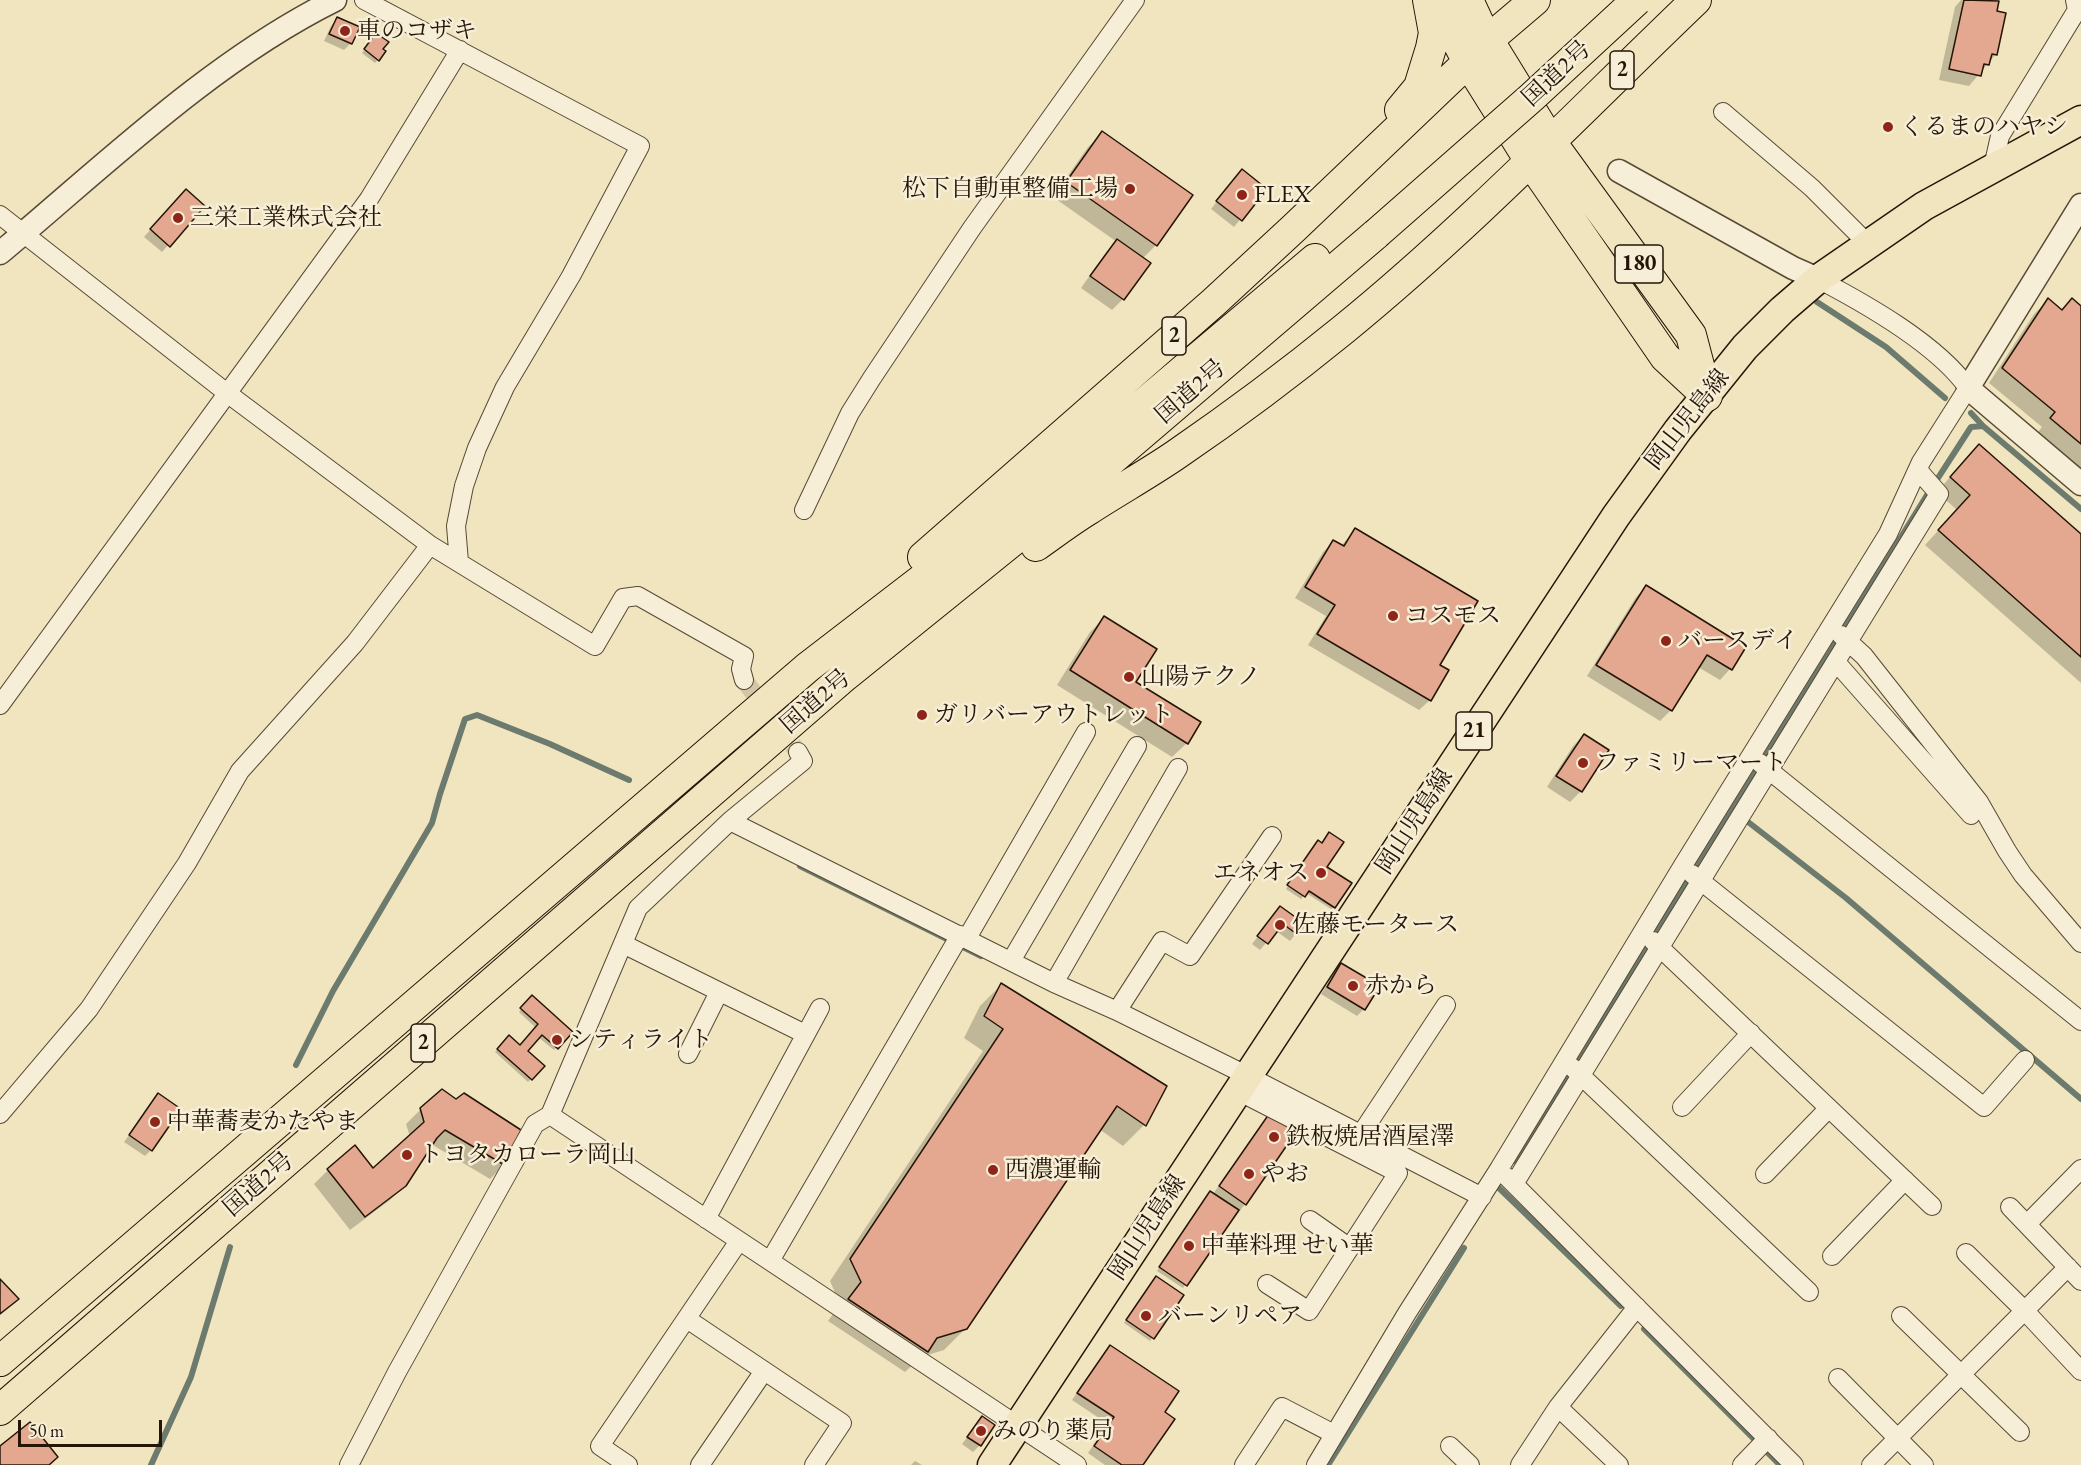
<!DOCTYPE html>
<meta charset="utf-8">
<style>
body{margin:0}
#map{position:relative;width:2081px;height:1465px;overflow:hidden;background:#f1e5c0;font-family:"EB Garamond",serif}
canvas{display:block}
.scale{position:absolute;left:18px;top:1420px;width:144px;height:27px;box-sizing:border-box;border:3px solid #251507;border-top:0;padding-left:8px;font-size:18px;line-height:21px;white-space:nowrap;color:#251507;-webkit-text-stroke:4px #f6eed6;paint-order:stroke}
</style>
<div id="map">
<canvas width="2081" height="1465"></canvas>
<div class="scale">50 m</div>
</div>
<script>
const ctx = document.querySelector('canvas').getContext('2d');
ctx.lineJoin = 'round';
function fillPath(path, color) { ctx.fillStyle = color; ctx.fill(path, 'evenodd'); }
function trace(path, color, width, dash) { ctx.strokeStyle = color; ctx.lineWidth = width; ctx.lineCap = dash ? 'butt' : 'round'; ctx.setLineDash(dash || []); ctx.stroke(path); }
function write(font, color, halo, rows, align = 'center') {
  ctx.font = font + ' "EB Garamond","Noto Serif JP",serif'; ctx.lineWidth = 5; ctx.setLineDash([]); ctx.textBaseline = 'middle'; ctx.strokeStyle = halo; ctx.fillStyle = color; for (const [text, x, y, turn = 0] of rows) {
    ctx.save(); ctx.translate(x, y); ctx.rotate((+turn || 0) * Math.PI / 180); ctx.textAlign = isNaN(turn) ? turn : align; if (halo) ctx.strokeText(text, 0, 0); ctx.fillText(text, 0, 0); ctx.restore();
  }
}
fillPath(new Path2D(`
 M1961,0H1996L1994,2L1996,54L1969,86L1939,80L1955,7Z
 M337,19L351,43L344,50L324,41L331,26Z
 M373,38L384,52L375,63L362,53Z
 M1103,133L1191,195L1156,245L1142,259L1149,264L1123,299L1112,310L1081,288L1107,251L1117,242L1053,197L1088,147Z
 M1235,178L1265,189L1234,227L1211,209Z
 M179,197L203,206L162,252L144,237Z
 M2048,300L2061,311L2081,308V470L2037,433L2042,427L1989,383L2034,314Z
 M1965,460L2081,536V683L1925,545L1957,510L1937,492Z
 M1355,530L1438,665L1430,700L1419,710L1308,645L1326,616L1295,598L1323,552L1333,542L1341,546Z
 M1646,587L1744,647L1730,669L1720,680L1698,667L1671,710L1660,721L1587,676L1636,597Z
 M1104,618L1134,682L1187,743L1172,757L1057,685L1090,632Z
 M1584,735L1607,750L1581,791L1570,802L1547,787L1573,746Z
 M1326,836L1325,867L1334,907L1331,909L1306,893L1301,899L1286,889L1315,845L1321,844Z
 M1280,908L1303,925L1290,941L1276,931L1260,950L1252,944Z
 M1341,965L1364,1009L1357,1016L1321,994L1335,972Z
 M1001,985L1144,1125L1123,1146L1099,1129L966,1328L944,1350L921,1357L905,1372L828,1321L840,1304L830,1281L983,1051L964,1038L980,1006Z
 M532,997L571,1032L554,1050L538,1037L526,1051L543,1066L528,1082L495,1052L509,1037L520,1046L536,1028L519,1012Z
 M158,1095L151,1150L145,1156L124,1142Z
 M421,1109L504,1165L490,1179L431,1144L405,1185L390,1200L350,1230L314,1184L328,1170H373L410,1137L406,1124Z
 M1269,1115L1245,1204L1183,1288L1157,1271L1208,1196L1213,1194L1263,1122Z
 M1153,1281L1182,1295L1150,1341L1124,1323Z
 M1110,1346L1163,1413L1142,1465H1105L1088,1453L1108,1424L1072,1400L1104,1353Z
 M982,1418L980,1445L973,1452L962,1444Z
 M915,1461L922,1465H911Z`), '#0003');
trace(new Path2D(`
 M1817,302L1886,347L1945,398
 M1971,413L1983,426
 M1743,818L1846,898L2081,1099
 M800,866L981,956
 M296,1065L333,991L432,823L440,794L465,719L477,715L550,744L629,780
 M1515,1161L1927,495L1971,427L1983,426L2081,509
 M1499,1188L1621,1306
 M1644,1329L1780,1465
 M151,1465L191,1377L230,1247
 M1328,1465L1464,1248`), '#6c7b6d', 6);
const building = new Path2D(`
 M1964,0L1999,1L1997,11L2006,13L1997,55L1992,54L1989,65L1984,64L1981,76L1949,69Z
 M337,17L360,27L352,44L329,34Z
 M376,33L389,42L383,49L386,51L379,61L364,49Z
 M1102,131L1193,195L1157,246L1066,182Z
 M1242,169L1267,189L1242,221L1216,201Z
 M186,189L205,206L170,247L150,229Z
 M1117,239L1151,263L1124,300L1090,276Z
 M2048,298L2062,310L2072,298L2081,306V444L2050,418L2055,412L2002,368Z
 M1979,444L2081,534V657L1938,530L1970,495L1950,477Z
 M1355,528L1478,601L1440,665L1449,670L1431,701L1317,634L1335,605L1305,587L1333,540L1344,546Z
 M1646,585L1746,647L1732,670L1707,655L1672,711L1596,665Z
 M1104,616L1157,649L1136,682L1201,722L1188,744L1070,670Z
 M1584,734L1609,750L1582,792L1556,776Z
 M1329,832L1344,842L1327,867L1352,883L1335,908L1309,891L1305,897L1287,885L1318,840L1322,843Z
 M1280,906L1305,924L1298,935L1283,924L1268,944L1257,936Z
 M1341,963L1380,986L1365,1010L1327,987Z
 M1001,983L1167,1086L1146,1126L1117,1106L967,1329L937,1338L928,1352L848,1299L861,1282L850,1259L1003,1029L984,1016Z
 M532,995L573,1032L558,1049L542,1035L528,1051L545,1066L532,1080L497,1049L509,1035L520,1045L538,1024L520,1008Z
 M442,1089L456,1099L464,1093L521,1130L506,1166L445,1130L437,1138L406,1186L365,1217L327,1169L355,1145L373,1168L424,1122L420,1108Z
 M158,1093L181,1109L152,1151L129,1135Z
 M1269,1114L1296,1132L1246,1205L1219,1186Z
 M1210,1191L1239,1210L1187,1286L1159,1267Z
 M1156,1276L1184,1295L1154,1339L1126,1320Z
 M0,1279L19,1299L0,1314Z
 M1110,1345L1179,1391L1165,1412L1175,1419L1143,1465H1122L1094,1446L1114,1417L1077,1393Z
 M982,1416L995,1425L981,1446L967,1437Z
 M30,1422L58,1457L49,1465H0V1446Z`);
fillPath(building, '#e3a88f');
trace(building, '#251507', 1.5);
trace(new Path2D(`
 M744,680L798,752`), '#d2c6a4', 18, [18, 9]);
const minor = new Path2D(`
 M364,0L640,146L571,276L505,387L477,448L464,486L456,526L459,562
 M1723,112L1812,188L1868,244
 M1993,167L2000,136L2077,10L2075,0
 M0,215L227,393L430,545L595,646L623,598L638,596L744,656L741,669L744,680
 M804,510L850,413L872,378L972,228L1135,0
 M1841,635L1864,656L1979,802L2007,851L2023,875L2081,943
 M1836,662L1971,815
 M0,705L369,199L460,50
 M1760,763L2081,1021
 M730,821L1054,983L1117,1011L1248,1076L1482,1197
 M1692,874L1984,1107L2025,1060
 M967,938L1086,732
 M1653,941L1932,1206
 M623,944L805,1034
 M1011,961L1137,746
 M1054,983L1178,768
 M1117,1011L1162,941L1190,956L1272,836
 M688,1054L719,992
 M1573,1068L1809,1292
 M1238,1091L1398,1173L1309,1311L1267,1284
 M1682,1107L1751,1033
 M0,1114L89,1009L187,863L240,771L355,643L430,545
 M550,1115L1077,1465
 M1361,1134L1446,1005
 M1765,1174L1829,1108
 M1507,1177L1794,1465
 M1514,1184L1939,494L1918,470
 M2010,1207L2081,1281
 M706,1219L820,1008
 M1310,1220L1350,1248
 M2027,1224L2081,1169
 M1966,1253L2024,1310L2081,1371
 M1832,1256L1905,1180
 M770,1261L960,935
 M1901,1316L2020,1432
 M687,1319L842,1423L814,1465
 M1838,1378L1924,1465
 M1558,1407L1619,1465
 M1450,1446L1470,1465
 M349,1465L397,1372L535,1124L550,1115L638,908L730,821L803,761L798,752
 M628,1465L600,1446L739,1241
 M700,1465L764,1371
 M1244,1465L1282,1407L1334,1434
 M1316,1465L1407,1313L1499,1169L1682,867L1888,534L1921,462L1968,388C1937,344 1866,304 1818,279
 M1520,1465L1558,1407L1637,1307
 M1742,1465L1768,1438
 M1871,1465L2068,1267`);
const tertiary = new Path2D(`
 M1619,171L1793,268L1818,279
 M2081,205L1968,388L2081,484
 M0,253C105,165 212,61 335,0`);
const primary = new Path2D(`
 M992,1465L1616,516L1678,430L1745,347L1782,310L1818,279L1924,206L2081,120`);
const trunk = new Path2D(`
 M1440,0L1446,20L1468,62L1530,161L1665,357L1707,396
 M1468,0L1481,28L1551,142L1691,335L1707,396
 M1400,110L1419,87L1431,48L1434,33L1428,0
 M1036,546C1053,534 1070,521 1088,510C1117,491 1148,474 1177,454C1234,415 1290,373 1344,329C1469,227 1580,111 1696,0
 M923,557L1214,302L1294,228L1468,62L1488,40L1535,0
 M0,1361L808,667L1072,464L1315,259
 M0,1410L845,676L1088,480L1376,234`);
trace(minor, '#584935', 20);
trace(tertiary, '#584935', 25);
trace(primary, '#251507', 31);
trace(trunk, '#251507', 32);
trace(minor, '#f6eed6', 18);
trace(tertiary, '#f6eed6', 22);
trace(primary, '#f1e5c0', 28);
trace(trunk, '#f1e5c0', 30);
const trunkBridge = new Path2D(`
 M1376,234L1532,97L1637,0`);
trace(trunkBridge, '#251507', 32, []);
trace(trunkBridge, '#f1e5c0', 30);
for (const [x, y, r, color] of [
 [345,31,6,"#8f2418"],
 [1888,127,6,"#8f2418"],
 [1130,189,6,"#8f2418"],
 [1242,195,6,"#8f2418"],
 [178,218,6,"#8f2418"],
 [1393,616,6,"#8f2418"],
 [1666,641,6,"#8f2418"],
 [1129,677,6,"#8f2418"],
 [922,715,6,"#8f2418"],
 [1583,763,6,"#8f2418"],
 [1321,873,6,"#8f2418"],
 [1280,925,6,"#8f2418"],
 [1353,986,6,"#8f2418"],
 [557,1040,6,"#8f2418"],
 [155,1122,6,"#8f2418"],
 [1274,1137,6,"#8f2418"],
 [407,1155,6,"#8f2418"],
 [993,1170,6,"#8f2418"],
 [1249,1174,6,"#8f2418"],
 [1189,1246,6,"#8f2418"],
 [1146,1316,6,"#8f2418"],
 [981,1431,6,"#8f2418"]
]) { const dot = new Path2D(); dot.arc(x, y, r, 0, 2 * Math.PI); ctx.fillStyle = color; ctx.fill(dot); trace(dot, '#f6eed6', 2); }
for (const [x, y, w] of [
 [1622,70,24],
 [1639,264,48],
 [1174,336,24],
 [1474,731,36],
 [423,1043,24]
]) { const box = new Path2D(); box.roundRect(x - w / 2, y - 19, w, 38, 4.5); ctx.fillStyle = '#f6eed6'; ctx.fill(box); trace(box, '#251507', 1.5); }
write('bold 22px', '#251507', null, [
 ["2",1622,70],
 ["180",1639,264],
 ["2",1174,336],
 ["21",1474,731],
 ["2",423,1043]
]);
write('24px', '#251507', '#f6eed6', [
 ["車のコザキ",357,31],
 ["くるまのハヤシ",1900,127],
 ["松下自動車整備工場",1118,189,"right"],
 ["FLEX",1254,195],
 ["三栄工業株式会社",190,218],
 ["コスモス",1405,616],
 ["バースデイ",1678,641],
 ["山陽テクノ",1141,677],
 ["ガリバーアウトレット",934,715],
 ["ファミリーマート",1595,763],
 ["エネオス",1309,873,"right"],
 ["佐藤モータース",1292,925],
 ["赤から",1365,986],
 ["シティライト",569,1040],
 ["中華蕎麦かたやま",167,1122],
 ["鉄板焼居酒屋澤",1286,1137],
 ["トヨタカローラ岡山",419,1155],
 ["西濃運輸",1005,1170],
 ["やお",1261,1174],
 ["中華料理 せい華",1201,1246],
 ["バーンリペア",1158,1316],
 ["みのり薬局",993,1431]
], 'left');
write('24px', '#251507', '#f6eed6', [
 ["国道2号",1557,74,-43],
 ["国道2号",1191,392,-41],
 ["岡山児島線",1688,420,-52],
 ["国道2号",816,702,-41],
 ["岡山児島線",1415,822,-57],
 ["国道2号",259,1185,-41],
 ["岡山児島線",1148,1228,-57]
]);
</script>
